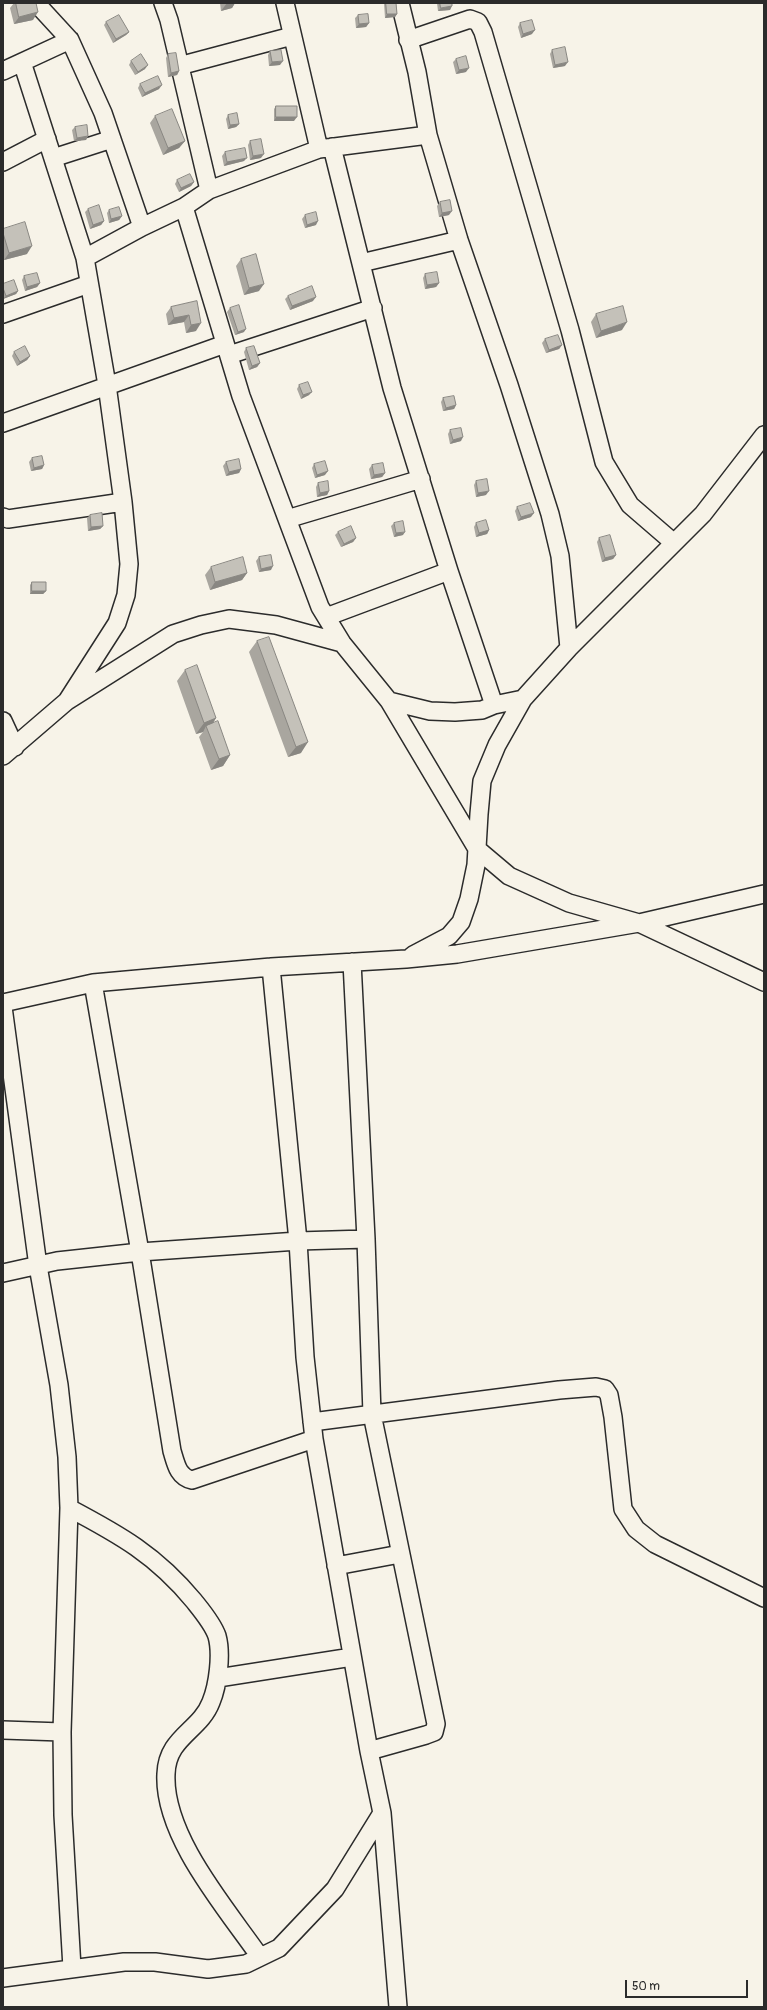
<!DOCTYPE html>
<style>
body{margin:0}
#map{position:relative;width:767px;height:2010px;overflow:hidden;background:#f7f3e8;font-family:Pangolin,sans-serif}
canvas{display:block}
.frame{position:absolute;inset:0;border:4px solid #2b2b2b;pointer-events:none}
.scale{position:absolute;left:625px;top:1980px;width:123px;height:18px;box-sizing:border-box;border:2px solid #2b2b2b;border-top:0;padding-left:5px;font-size:12px;line-height:14px;white-space:nowrap;color:#2b2b2b;-webkit-text-stroke:3px #f7f3e8;paint-order:stroke}
</style>
<div id="map">
<canvas width="767" height="2010"></canvas>
<div class="frame"></div>
<div class="scale">50 m</div>
</div>
<script>
const ctx = document.querySelector('canvas').getContext('2d');
ctx.lineJoin = 'round';
function trace(path, color, width, dash) { ctx.strokeStyle = color; ctx.lineWidth = width; ctx.lineCap = dash ? 'butt' : 'round'; ctx.setLineDash(dash || []); ctx.stroke(path); }
function fillPath(path, color) { ctx.fillStyle = color; ctx.fill(path, 'evenodd'); }
const street = new Path2D(`
 M36,3L70,40L103,113L142,227
 M163,3L169,20L209,190
 M285,3L319,149
 M400,3L417,72L428,135L459,240L509,385L550,514L560,556L569,648
 M408,40L470,19L478,22L483,32L570,330L604,462L630,505L674,543
 M22,62L85,258L107,385L123,502L129,564L126,595L117,623L67,701
 M179,66L292,36
 M3,71L70,40
 M332,147L392,388L449,571L494,705
 M53,158L112,139
 M3,162L47,139
 M184,207L241,396L320,607L342,643L389,701L430,711L455,712L482,710L494,705L523,699
 M85,258L142,227L184,207L209,190L319,149L428,135
 M361,263L459,240
 M3,314L89,284
 M229,355L373,308
 M3,423L225,344
 M3,517L8,519L123,502
 M287,519L421,479
 M326,617L449,571
 M389,701L477,849L509,876L569,903L639,923L764,982
 M3,721L15,747
 M3,756L67,701L173,634L201,625L229,619L276,625L342,643
 M413,955L449,936L461,922L469,899L476,865L479,814L482,781L497,745L523,699L569,648L703,514L764,435
 M352,962L366,1239L372,1414L436,1724L434,1732L426,1735L369,1751
 M271,967L298,1241L305,1357L314,1439L369,1751L382,1813L398,2007
 M93,983L140,1252L172,1451C176,1464 178,1477 192,1480L314,1439
 M3,1003L93,983L271,967L406,959L457,954L639,923L764,894
 M3,1007L38,1266L59,1385L67,1457L69,1508L62,1732L63,1815L72,1968
 M3,1273L57,1261L140,1252L298,1241L366,1239
 M312,1422L559,1390L596,1387L605,1389L609,1395L613,1417L623,1509L636,1529L655,1544L764,1598
 M69,1508C120,1535 156,1555 194,1601C202,1611 213,1624 217,1636C222,1654 218,1685 211,1702C200,1731 167,1737 166,1774C163,1836 226,1908 260,1957
 M336,1566L400,1554
 M218,1678L352,1657
 M3,1730L62,1732
 M3,1978L124,1962H155L208,1969L246,1964L279,1948L335,1889L382,1813`);
trace(street, '#2b2b2b', 20);
trace(street, '#f7f3e8', 17);
fillPath(new Path2D(`
 M14,3H36L33,20L14,24L10,8Z
 M220,3H235L232,8L221,11Z
 M384,3H396L397,14L395,17L385,18Z
 M437,3H452L450,10L438,11Z
 M358,15L369,23L366,27L356,28L355,18Z
 M106,22L129,32L126,35L113,43L104,25Z
 M520,23L532,34L521,38L518,27Z
 M552,50L565,66L553,68L550,54Z
 M270,51L280,65L269,66L268,55Z
 M168,54L179,71L177,75L168,77L166,58Z
 M456,59L466,72L456,74L453,62Z
 M131,61L145,69L135,75L129,65Z
 M140,84L159,89L142,97L138,88Z
 M276,106L294,121H274V109Z
 M228,115L239,124L236,127L228,129L226,119Z
 M155,116L185,141L179,148L163,155L150,123Z
 M75,127L88,136L86,140L74,141L72,130Z
 M250,141L261,158L250,160L248,145Z
 M225,152L244,161L224,166L222,156Z
 M177,180L194,182L191,186L179,192L175,184Z
 M440,202L449,215L439,217L437,206Z
 M88,209L104,221L101,225L90,229L85,212Z
 M109,210L122,216L119,220L109,223L107,213Z
 M305,215L316,225L305,228L302,219Z
 M3,229L27,254L4,260L3,258Z
 M241,259L259,291L244,295L236,266Z
 M425,274L439,283L436,287L425,289L423,278Z
 M24,276L40,283L37,287L25,291L22,280Z
 M3,284L18,291L16,294L3,299Z
 M288,296L313,301L290,310L285,299Z
 M197,301L196,331L186,333L184,322L168,325L166,314L171,307Z
 M230,308L244,332L235,335L227,312Z
 M596,314L622,330L596,338L591,322Z
 M545,339L562,345L559,349L546,353L542,343Z
 M246,348L260,363L257,367L249,370L244,352Z
 M14,352L30,356L27,360L17,366L12,356Z
 M299,385L309,395L301,399L297,389Z
 M443,398L456,405L454,409L443,411L441,402Z
 M450,430L461,441L450,444L448,434Z
 M32,458L44,465L42,469L31,471L29,462Z
 M226,462L241,469L239,473L226,476L223,466Z
 M314,464L325,475L315,478L312,468Z
 M372,465L385,473L382,477L371,479L369,469Z
 M476,481L486,495L476,497L474,485Z
 M318,483L329,491L327,495L317,497L316,487Z
 M517,507L531,517L518,521L515,511Z
 M90,515L103,526L100,529L88,531L87,518Z
 M394,523L403,535L394,537L391,526Z
 M476,523L489,530L487,534L476,537L474,527Z
 M338,532L356,538L353,542L341,547L335,535Z
 M599,538L616,555L613,559L602,562L597,542Z
 M259,557L271,570L259,572L256,561Z
 M211,567L247,573L242,580L210,590L205,575Z
 M32,582L46,591L43,594H30V585Z
 M257,641L301,753L288,757L249,652Z
 M185,670L216,718L213,723L230,755L223,766L211,770L199,737L203,732L196,734L177,681Z`), '#a9a69f');
fillPath(new Path2D(`
 M227,3H235L232,8L221,11Z
 M452,6L450,10L438,11L441,8Z
 M38,12L33,20L14,24L19,17Z
 M387,14H397L395,17L385,18Z
 M369,23L366,27L356,28L359,24Z
 M535,30L532,34L521,38L523,34Z
 M129,32L126,35L113,43L116,39Z
 M283,61L280,65L269,66L272,62Z
 M568,62L565,66L553,68L555,65Z
 M148,65L145,69L135,75L138,72Z
 M469,68L466,72L456,74L459,70Z
 M179,71L177,75L168,77L171,73Z
 M162,85L159,89L142,97L145,93Z
 M276,117H297L294,121H274Z
 M239,124L236,127L228,129L230,125Z
 M88,136L86,140L74,141L77,138Z
 M185,141L179,148L163,155L168,148Z
 M264,154L261,158L250,160L253,156Z
 M247,158L244,161L224,166L227,162Z
 M194,182L191,186L179,192L181,188Z
 M452,211L449,215L439,217L442,213Z
 M122,216L119,220L109,223L111,219Z
 M104,221L101,225L90,229L93,225Z
 M318,221L316,225L305,228L307,225Z
 M32,246L27,254L4,260L9,253Z
 M40,283L37,287L25,291L27,287Z
 M439,283L436,287L425,289L427,285Z
 M264,284L259,291L244,295L249,288Z
 M18,291L16,294L3,299L6,296Z
 M316,297L313,301L290,310L292,306Z
 M189,315L184,322L168,325L174,318Z
 M627,322L622,330L596,338L601,331Z
 M201,323L196,331L186,333L191,325Z
 M246,329L244,332L235,335L238,332Z
 M562,345L559,349L546,353L549,350Z
 M30,356L27,360L17,366L20,362Z
 M260,363L257,367L249,370L252,366Z
 M312,392L309,395L301,399L303,395Z
 M456,405L454,409L443,411L446,408Z
 M463,437L461,441L450,444L453,440Z
 M44,465L42,469L31,471L34,468Z
 M241,469L239,473L226,476L229,472Z
 M328,471L325,475L315,478L317,475Z
 M385,473L382,477L371,479L374,475Z
 M329,491L327,495L317,497L320,493Z
 M489,491L486,495L476,497L478,493Z
 M534,513L531,517L518,521L521,517Z
 M103,526L100,529L88,531L91,527Z
 M489,530L487,534L476,537L479,533Z
 M405,532L403,535L394,537L396,533Z
 M356,538L353,542L341,547L344,544Z
 M616,555L613,559L602,562L605,558Z
 M273,566L271,570L259,572L261,569Z
 M247,573L242,580L210,590L215,582Z
 M32,591H46L43,594H30Z
 M216,718L209,729L206,726L203,732L196,734L204,723Z
 M308,742L301,753L288,757L296,747Z
 M230,755L223,766L211,770L219,759Z`), '#898782');
const building = new Path2D(`
 M16,3H36L38,12L19,17Z
 M386,3H396L397,14H387Z
 M440,3H452V6L441,8Z
 M368,14L369,23L359,24L358,15Z
 M119,15L129,32L116,39L106,22Z
 M532,20L535,30L523,34L520,23Z
 M565,47L568,62L555,65L552,50Z
 M281,50L283,61L272,62L270,51Z
 M176,53L179,71L171,73L168,54Z
 M141,54L148,65L138,72L131,61Z
 M466,56L469,68L459,70L456,59Z
 M158,76L162,85L145,93L140,84Z
 M276,106H297V117H276Z
 M172,109L185,141L168,148L155,116Z
 M237,113L239,124L230,125L228,115Z
 M87,125L88,136L77,138L75,127Z
 M261,139L264,154L253,156L250,141Z
 M245,148L247,158L227,162L225,152Z
 M190,174L194,182L181,188L177,180Z
 M450,200L452,211L442,213L440,202Z
 M99,205L104,221L93,225L88,209Z
 M119,207L122,216L111,219L109,210Z
 M316,212L318,221L307,225L305,215Z
 M25,222L32,246L9,253L3,233V229Z
 M256,254L264,284L249,288L241,259Z
 M437,272L439,283L427,285L425,274Z
 M37,273L40,283L27,287L24,276Z
 M14,280L18,291L6,296L3,288V284Z
 M312,286L316,297L292,306L288,296Z
 M197,301L201,323L191,325L189,315L174,318L171,307Z
 M239,305L246,329L238,332L230,308Z
 M623,306L627,322L601,331L596,314Z
 M558,335L562,345L549,350L545,339Z
 M25,346L30,356L20,362L14,352Z
 M254,346L260,363L252,366L246,348Z
 M308,382L312,392L303,395L299,385Z
 M454,396L456,405L446,408L443,398Z
 M461,428L463,437L453,440L450,430Z
 M42,456L44,465L34,468L32,458Z
 M239,459L241,469L229,472L226,462Z
 M325,461L328,471L317,475L314,464Z
 M383,463L385,473L374,475L372,465Z
 M487,479L489,491L478,493L476,481Z
 M328,481L329,491L320,493L318,483Z
 M530,503L534,513L521,517L517,507Z
 M102,513L103,526L91,527L90,515Z
 M486,520L489,530L479,533L476,523Z
 M403,521L405,532L396,533L394,523Z
 M351,526L356,538L344,544L338,532Z
 M610,535L616,555L605,558L599,538Z
 M271,555L273,566L261,569L259,557Z
 M243,557L247,573L215,582L211,567Z
 M32,582H46V591H32Z
 M269,637L308,742L296,747L257,641Z
 M197,665L216,718L204,723L185,670Z
 M218,721L230,755L219,759L206,726Z`);
fillPath(building, '#c4c1b9');
trace(building, '#898782', 1);
</script>
